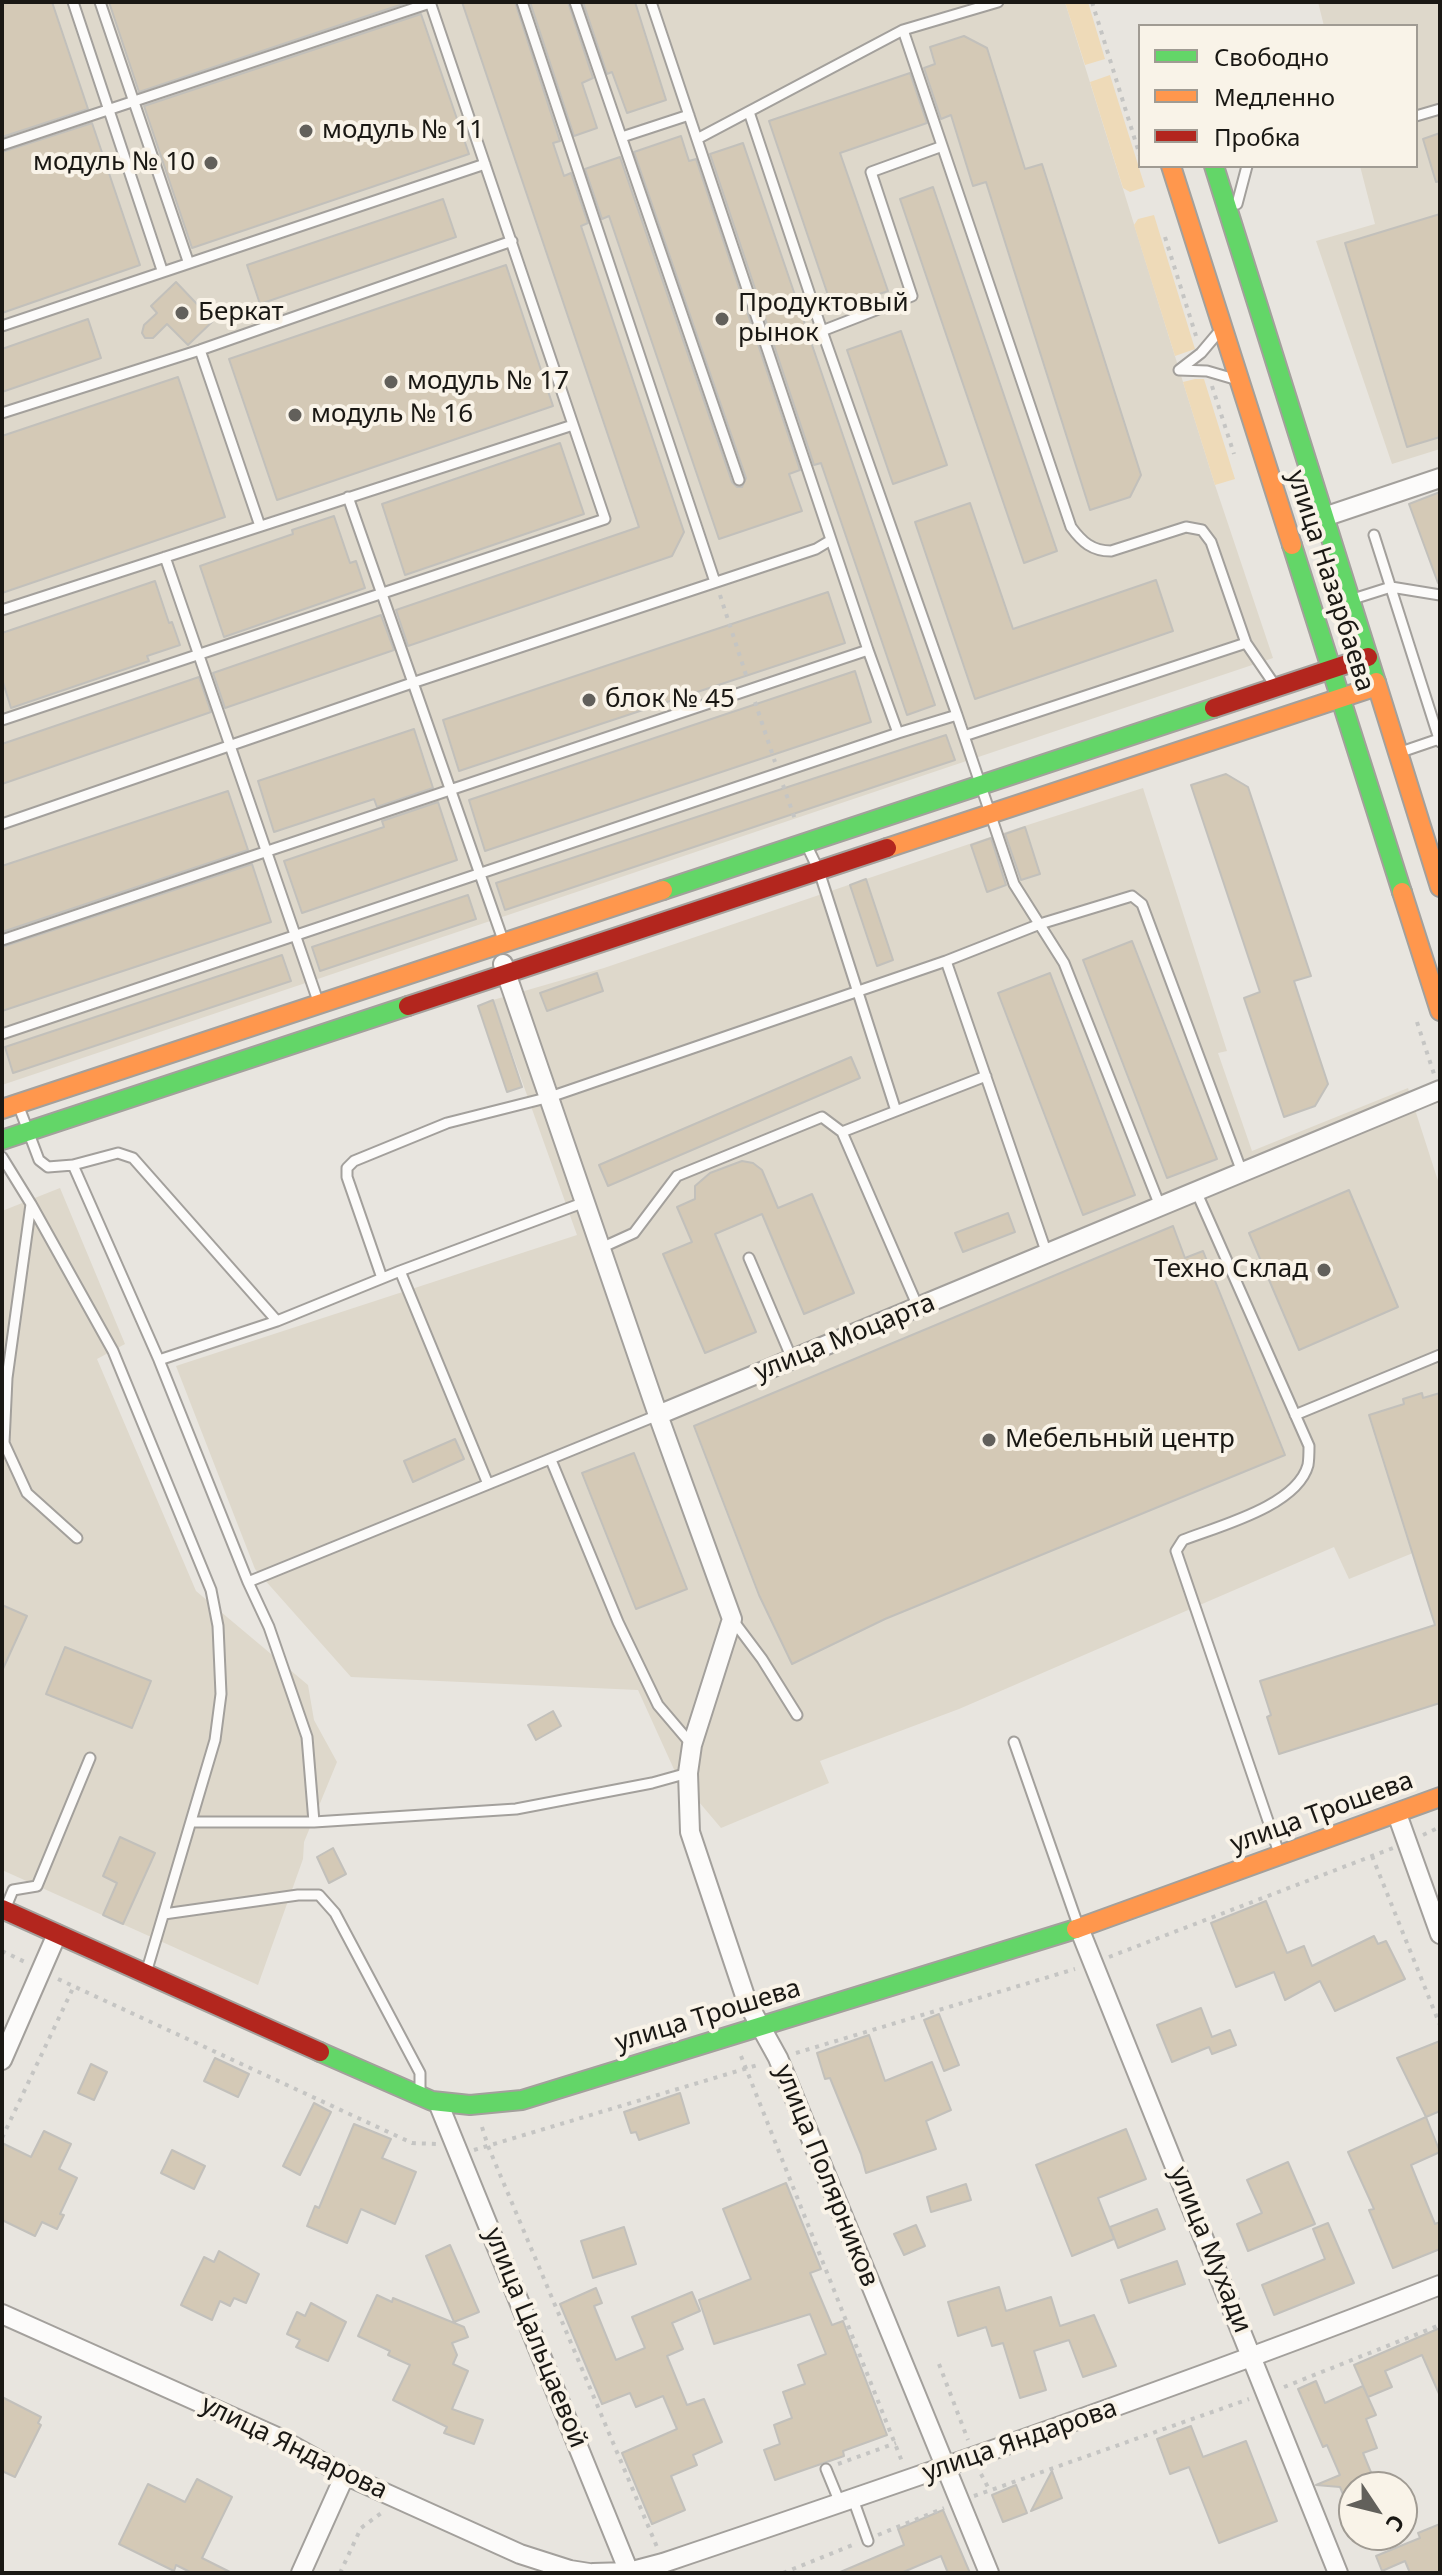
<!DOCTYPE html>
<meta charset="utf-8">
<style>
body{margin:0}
#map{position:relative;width:1442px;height:2575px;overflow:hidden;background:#e8e5df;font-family:"Noto Sans",sans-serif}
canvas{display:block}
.frame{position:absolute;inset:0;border:4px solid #1a1814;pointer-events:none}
.legend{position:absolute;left:1138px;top:24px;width:280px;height:144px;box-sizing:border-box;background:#f9f3e8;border:2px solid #a09b93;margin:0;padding:10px 14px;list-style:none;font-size:24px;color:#1a1814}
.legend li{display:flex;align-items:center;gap:16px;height:40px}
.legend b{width:40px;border:2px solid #a09b93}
.north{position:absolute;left:1338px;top:2471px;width:80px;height:80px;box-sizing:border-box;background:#f9f3e8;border:2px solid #a09b93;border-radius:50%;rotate:125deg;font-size:22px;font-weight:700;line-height:32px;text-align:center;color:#1a1814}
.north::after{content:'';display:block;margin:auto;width:28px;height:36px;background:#62605b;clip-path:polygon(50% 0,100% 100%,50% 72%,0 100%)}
</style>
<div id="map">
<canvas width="1442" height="2575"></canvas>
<div class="frame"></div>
<ul class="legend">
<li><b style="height:10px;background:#63d668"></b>Свободно</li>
<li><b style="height:10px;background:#ff974d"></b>Медленно</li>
<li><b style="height:10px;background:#b3261e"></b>Пробка</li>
</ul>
<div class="north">С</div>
</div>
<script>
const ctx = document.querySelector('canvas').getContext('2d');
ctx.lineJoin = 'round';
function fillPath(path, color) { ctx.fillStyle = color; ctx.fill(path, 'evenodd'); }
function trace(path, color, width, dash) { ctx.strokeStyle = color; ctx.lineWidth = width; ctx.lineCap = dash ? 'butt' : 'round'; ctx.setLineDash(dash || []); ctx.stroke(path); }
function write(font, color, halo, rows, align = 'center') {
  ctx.font = font + ' "Noto Sans",sans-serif'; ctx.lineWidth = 8; ctx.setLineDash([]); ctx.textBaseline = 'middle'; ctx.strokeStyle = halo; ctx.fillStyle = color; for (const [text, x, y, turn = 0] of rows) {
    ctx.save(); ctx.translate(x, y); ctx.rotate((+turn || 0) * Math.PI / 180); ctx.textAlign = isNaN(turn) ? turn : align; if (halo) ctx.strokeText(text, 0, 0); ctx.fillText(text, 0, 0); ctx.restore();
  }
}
fillPath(new Path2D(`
 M2,2H1065L1215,485L1273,658L2,1085Z
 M1318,2H1440V449L1392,464L1316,241L1375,224L1360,166H1416V26H1324Z
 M1143,788L1227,1051L1218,1053L1252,1151L1408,1088L1440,1187V1542L1349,1579L1334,1547L959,1709L820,1761L829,1783L721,1828L677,1776L638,1690L351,1677L255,1569L176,1366L577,1235L493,1000L604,968L984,839Z
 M60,1188L125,1344L97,1359L196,1591L308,1685L314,1720L337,1762L304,1842L303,1859L258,1985L2,1870V1211Z`), '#ded8cb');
fillPath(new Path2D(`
 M1065,2H1088L1105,59L1085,65Z
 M1110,75L1145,187L1130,192L1123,188L1090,82Z
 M1154,215L1195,349L1175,356L1134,225L1138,219Z
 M1195,379H1204L1235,479L1215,485L1183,382Z`), '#eedab8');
const building = new Path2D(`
 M2,2H52L88,109L2,137Z
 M109,2H409L139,92Z
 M462,2H515L560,141L553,143L564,176L571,173L588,223L581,226L684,532L672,556L408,646L396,610L639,527Z
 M530,2H568L593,78L582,83L597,128L574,136Z
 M583,2H635L666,100L627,113L612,72L607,74Z
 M421,14L469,154L192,248L144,106Z
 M964,36L987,48L1025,169L1042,164L1141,475L1130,497L1090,510L986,182L973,186L951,115L941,119L924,68L935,64L930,47Z
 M910,73L927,123L840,153L888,291L833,310L769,121Z
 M92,123L140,265L2,313V152Z
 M1440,133V181L1436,182L1423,139Z
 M681,136L689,161L696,159L800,470L789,474L802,511L719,539L609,216L602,219L585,169L620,157L732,482L737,487H742L746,478L634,152Z
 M743,143L935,705L907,715L821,463L814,465L710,154Z
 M933,187L1057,551L1024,563L900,199Z
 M443,199L456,237L260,304L247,265Z
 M1440,214V437L1407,447L1345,243Z
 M506,265L553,406L277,500L229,359Z
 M176,282L213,321L188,345L167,324L153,338H145L142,333L144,325L157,313L151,306Z
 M88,319L101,358L2,392V349Z
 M901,331L947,465L893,484L847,350Z
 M178,377L225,517L2,593V436Z
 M560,443L584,514L405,575L382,504Z
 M1440,492V583H1438L1409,504Z
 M970,503L1013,629L1156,580L1173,631L975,699L915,522Z
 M334,516L350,563L356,561L365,588L224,637L200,566L293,534L292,530Z
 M155,581L169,623L172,622L180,645L147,656L149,661L11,708L2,679V633Z
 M828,592L845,643L459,771L443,720Z
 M381,615L394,650L225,708L213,673Z
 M855,671L871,722L485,851L469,800Z
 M199,677L211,712L2,784V744Z
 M414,729L433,788L377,807L374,799L274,832L258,781Z
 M946,735L955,760L505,910L496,883Z
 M1226,774L1248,787L1311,976L1294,981L1328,1084L1315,1106L1284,1117L1244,998L1260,992L1191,785Z
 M228,791L248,850L2,932V866Z
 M438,802L457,860L302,913L284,861L384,827L382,821Z
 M1025,827L1040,874L1021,880L1005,834Z
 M991,838L1006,885L987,892L971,845Z
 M252,864L271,922L2,1011V947Z
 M866,879L893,960L877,966L850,885Z
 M468,895L476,919L320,971L312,947Z
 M1132,941L1217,1159L1167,1178L1083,960Z
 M282,955L291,981L13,1073L5,1047Z
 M597,973L603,991L547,1011L540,993Z
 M1050,973L1135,1195L1083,1215L998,993Z
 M493,1000L522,1087L507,1092L478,1006Z
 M851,1057L860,1078L608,1186L599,1165Z
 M742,1161L753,1163L762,1170L778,1208L812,1194L854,1293L804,1314L762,1214L715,1234L756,1332L705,1353L663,1254L692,1242L677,1207L695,1199V1186L710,1173Z
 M1349,1190L1398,1307L1299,1350L1249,1233Z
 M1008,1213L1015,1232L963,1252L955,1233Z
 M1173,1226L1185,1258L1203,1251L1285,1455L885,1619L792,1664L759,1595L694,1426Z
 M1422,1393L1423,1398L1440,1393V1703L1279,1754L1267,1717L1271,1715L1260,1681L1435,1625L1369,1415L1404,1404L1403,1399Z
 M455,1439L464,1459L413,1482L404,1461Z
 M634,1453L687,1589L636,1609L582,1473Z
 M2,1605L27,1616L2,1671Z
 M65,1647L151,1681L132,1728L46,1694Z
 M553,1711L561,1726L536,1740L528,1725Z
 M120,1837L155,1853L123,1924L103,1915L117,1883L103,1876Z
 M333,1848L346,1874L329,1883L317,1857Z
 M1266,1901L1287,1953L1304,1946L1312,1966L1374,1936L1378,1944L1386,1941L1405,1979L1335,2011L1320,1981L1285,2000L1274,1972L1236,1987L1211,1923Z
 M1201,2008L1212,2037L1230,2030L1236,2045L1212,2054L1209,2047L1172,2062L1157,2025Z
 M939,2014L959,2065L944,2071L924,2020Z
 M869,2035L885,2081L932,2062L951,2110L926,2121L936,2149L866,2173L861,2154L830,2078L825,2079L817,2053Z
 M1440,2041V2111L1426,2117L1397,2058Z
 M215,2058L249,2074L238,2097L204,2081Z
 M91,2064L107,2072L94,2100L78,2093Z
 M680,2093L689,2123L639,2140L636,2132L631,2133L624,2112Z
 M314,2103L331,2112L300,2175L283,2166Z
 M1426,2117L1440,2152L1411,2165L1435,2224L1440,2222V2249L1393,2268L1369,2210L1374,2209L1348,2152Z
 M354,2124L391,2139L382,2158L416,2172L395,2224L361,2209L347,2243L307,2226L315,2206L319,2208Z
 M1126,2129L1146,2179L1098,2198L1114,2239L1072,2256L1036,2165Z
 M44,2131L71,2144L59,2169L77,2178L60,2214L64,2215L57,2229L42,2222L35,2236L2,2220V2143L31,2157Z
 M172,2150L205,2166L194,2189L161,2173Z
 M1288,2162L1315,2224L1248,2251L1237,2224L1262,2213L1247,2180Z
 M786,2183L821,2269L810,2273L832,2325L843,2321L887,2435L843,2451L844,2456L775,2480L764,2450L780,2444L774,2425L792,2418L783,2392L805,2384L798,2365L826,2354L810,2314L714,2344L699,2300L751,2279L723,2209Z
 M966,2184L971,2200L931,2212L927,2197Z
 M1157,2209L1165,2229L1118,2248L1110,2227Z
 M1328,2223L1354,2283L1274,2315L1262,2285L1325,2259L1313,2229Z
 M916,2225L925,2246L904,2255L894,2234Z
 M624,2227L636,2264L593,2278L581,2241Z
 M450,2245L479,2312L454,2322L426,2256Z
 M219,2251L259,2274L246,2303L234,2298L230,2306L220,2301L212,2320L181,2305L204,2257L214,2262Z
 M1177,2261L1185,2284L1129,2303L1121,2280Z
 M999,2287L1006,2311L1051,2297L1060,2326L1094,2315L1116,2366L1083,2377L1069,2340L1034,2351L1046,2390L1020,2398L1003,2343L992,2346L986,2327L958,2336L948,2302Z
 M596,2288L602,2303L594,2306L616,2360L645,2348L632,2317L692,2292L700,2311L672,2323L683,2349L667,2356L687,2405L704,2399L722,2442L693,2455L697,2465L671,2476L685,2510L652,2524L622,2453L677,2429L663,2396L636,2407L630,2393L602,2404L560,2304Z
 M377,2295L392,2302L393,2298L464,2327L468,2337L452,2343L457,2355L453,2364L468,2371L452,2409L483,2420L474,2444L444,2433L447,2427L393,2400L410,2365L388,2355L390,2351L358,2336Z
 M311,2303L346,2322L328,2361L296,2347L300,2340L287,2334L297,2312L305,2316Z
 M1440,2328V2396L1422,2355L1385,2371L1392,2387L1368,2397L1354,2365Z
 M1316,2381L1325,2403L1363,2386L1376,2415L1366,2419L1377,2448L1363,2453L1377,2487H1354V2521L1340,2487L1316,2485L1340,2475L1327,2445L1323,2447L1298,2389Z
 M2,2397L41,2417L38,2423L41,2425L15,2477L2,2471Z
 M1191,2426L1203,2457L1246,2441L1277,2521L1219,2543L1189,2467L1170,2474L1157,2439Z
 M1052,2471L1062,2498L1031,2511Z
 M197,2479L232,2497L202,2558L232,2573H192L176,2565L174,2571L119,2544L148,2484L185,2502Z
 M1016,2485L1027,2513L1003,2522L992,2495Z
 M943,2510L970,2573H948L941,2556L901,2573H838L904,2545L898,2529Z
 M1440,2524V2573H1410L1405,2561L1382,2571L1376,2556L1420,2538L1418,2533Z`);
fillPath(building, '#d4c9b6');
trace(building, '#c2c0bb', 2);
const lane = new Path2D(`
 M73,2L162,270
 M100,2L188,261
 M522,2L715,582
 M575,2L739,480
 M651,2L868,650L898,733L957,715L1014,884L1064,963L1160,1206
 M903,30L1071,527C1082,542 1092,551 1111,551L1186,527L1202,530L1211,542L1246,643L1274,684
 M749,112L822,331L957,715
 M1416,116L1440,109
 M622,137L689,115
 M697,139L903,30L998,2
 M2,145L430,3
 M1237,204L1247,166
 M2,326L485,164
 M822,331L912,296L871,172L940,147
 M200,350L260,526
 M1179,370L1201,353L1217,334
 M1179,370L1207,371L1231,378
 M2,413L200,350L512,241
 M348,497L503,940
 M1374,535L1440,742
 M165,557L319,1004
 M1353,599L1391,587L1440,595
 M2,610L573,425
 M2,720L605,519L430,2
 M964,736L1246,643
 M1401,752L1439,739
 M2,824L412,683L816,549L831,540
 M2,940L868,650
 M946,961L1047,1254
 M2,1034L898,733
 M19,1107L39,1160L48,1167L73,1165L159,1360L248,1582L269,1627L307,1737L314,1822
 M896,1111L986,1076
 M842,1132L918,1307
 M2,1157L31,1204L7,1378L4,1443L27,1493L77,1538
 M73,1165L118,1153L133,1158L277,1321
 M1196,1191L1309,1446C1309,1452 1309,1459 1308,1465C1297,1506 1219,1526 1183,1540L1176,1551L1279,1853
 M31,1204L113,1351L211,1590L218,1626L221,1694L215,1740L146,1973
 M601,1248L634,1233L677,1176L822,1117L842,1132L896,1111L819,871L807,846
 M749,1258L792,1359
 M400,1271L488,1484
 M382,1278L347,1177V1168L354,1161L447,1123L550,1097L946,961L1040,924L1132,896L1142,904L1242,1172
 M159,1360L277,1321L400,1271L585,1202
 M1295,1415L1440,1355
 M551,1460L618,1622L658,1705L692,1745
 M248,1582L658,1415
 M732,1619L762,1659L797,1715
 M1014,1742L1078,1925
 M192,1822H314L516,1809L652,1783L688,1773
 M6,1907L13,1890L37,1886L90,1758
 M164,1914L298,1895H319L335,1913L420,2073V2091
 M826,2469L840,2503
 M853,2499L868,2541`);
const street = new Path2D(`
 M1324,517L1440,478
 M503,964L658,1415L732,1619L692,1745L688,1773L690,1832L747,2002L778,2058L989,2573
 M658,1415L1440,1090
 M1397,1814L1440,1934
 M1079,1928L1338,2573
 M2,2060L57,1934
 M439,2105L629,2572
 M2,2314L277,2437L345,2475L520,2554L570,2570L589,2573
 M301,2573L345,2475
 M593,2573L629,2572L663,2563C924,2475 1184,2385 1440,2285`);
const fast = new Path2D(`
 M1214,166L1376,682
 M1292,545L1402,892
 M663,890L1214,708
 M2,1140L408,1006
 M320,2052L432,2101L470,2105L522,2100L1076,1929`);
const slow = new Path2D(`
 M1171,166L1292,545
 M1376,682L1440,887
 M887,848L1377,686
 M1402,892L1440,1011
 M2,1109L663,890
 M1076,1929L1440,1797`);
const jam = new Path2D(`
 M1214,708L1368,657
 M408,1006L887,848
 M2,1909L320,2052`);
trace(lane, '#a3a09c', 13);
trace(street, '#a3a09c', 22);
trace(fast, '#a3a09c', 22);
trace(slow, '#a3a09c', 22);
trace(jam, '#a3a09c', 22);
trace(new Path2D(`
 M1092,2L1140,156
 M1165,237L1196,336
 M1212,386L1234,454
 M720,595L747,678
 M755,702L775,762
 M783,785L796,822
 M1417,1022L1434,1074
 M1423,1835L1440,1827
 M1372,1856L1440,2025
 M2,1951L25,1962
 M1109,1957L1393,1848
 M58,1979L412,2143L437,2144
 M796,2053L1075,1969
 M741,2056L903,2464
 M482,2127L488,2146L657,2547
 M2,2138L74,1986
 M474,2150L761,2064
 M939,2364L968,2440
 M1284,2387L1440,2325
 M838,2464L896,2443
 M981,2474L989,2489
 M974,2496L1249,2399
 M878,2535L944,2508
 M340,2573L361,2528L384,2511
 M783,2573L855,2544`), '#c5c5c3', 4, [4, 6]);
trace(lane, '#fcfbfa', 9);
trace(street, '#fcfbfa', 18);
trace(fast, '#63d668', 18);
trace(slow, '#ff974d', 18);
trace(jam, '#b3261e', 18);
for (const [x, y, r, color] of [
 [306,131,8,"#62605b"],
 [211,163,8,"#62605b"],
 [182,313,8,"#62605b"],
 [722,319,8,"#62605b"],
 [391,382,8,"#62605b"],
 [295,415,8,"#62605b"],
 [589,700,8,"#62605b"],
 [1324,1270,8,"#62605b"],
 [989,1440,8,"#62605b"]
]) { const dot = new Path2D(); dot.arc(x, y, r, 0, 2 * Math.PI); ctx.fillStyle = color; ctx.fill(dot); trace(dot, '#f9f3e8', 3); }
write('26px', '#1a1814', '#f9f3e8', [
 ["модуль № 11",322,131],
 ["модуль № 10",195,163,"right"],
 ["Продуктовый",738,304],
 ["рынок",738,334],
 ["Беркат",198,313],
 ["модуль № 17",407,382],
 ["модуль № 16",311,415],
 ["блок № 45",605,700],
 ["Техно Склад",1308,1270,"right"],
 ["Мебельный центр",1005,1440]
], 'left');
write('26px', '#1a1814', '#f9f3e8', [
 ["улица Назарбаева",1330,581,72],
 ["улица Моцарта",845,1338,-22],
 ["улица Трошева",1322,1813,-20],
 ["улица Трошева",708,2016,-17],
 ["улица Полярников",826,2176,68],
 ["улица Мухади",1210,2250,68],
 ["улица Цальцаевой",535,2338,68],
 ["улица Яндарова",1020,2441,-19],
 ["улица Яндарова",294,2448,26]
]);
</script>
